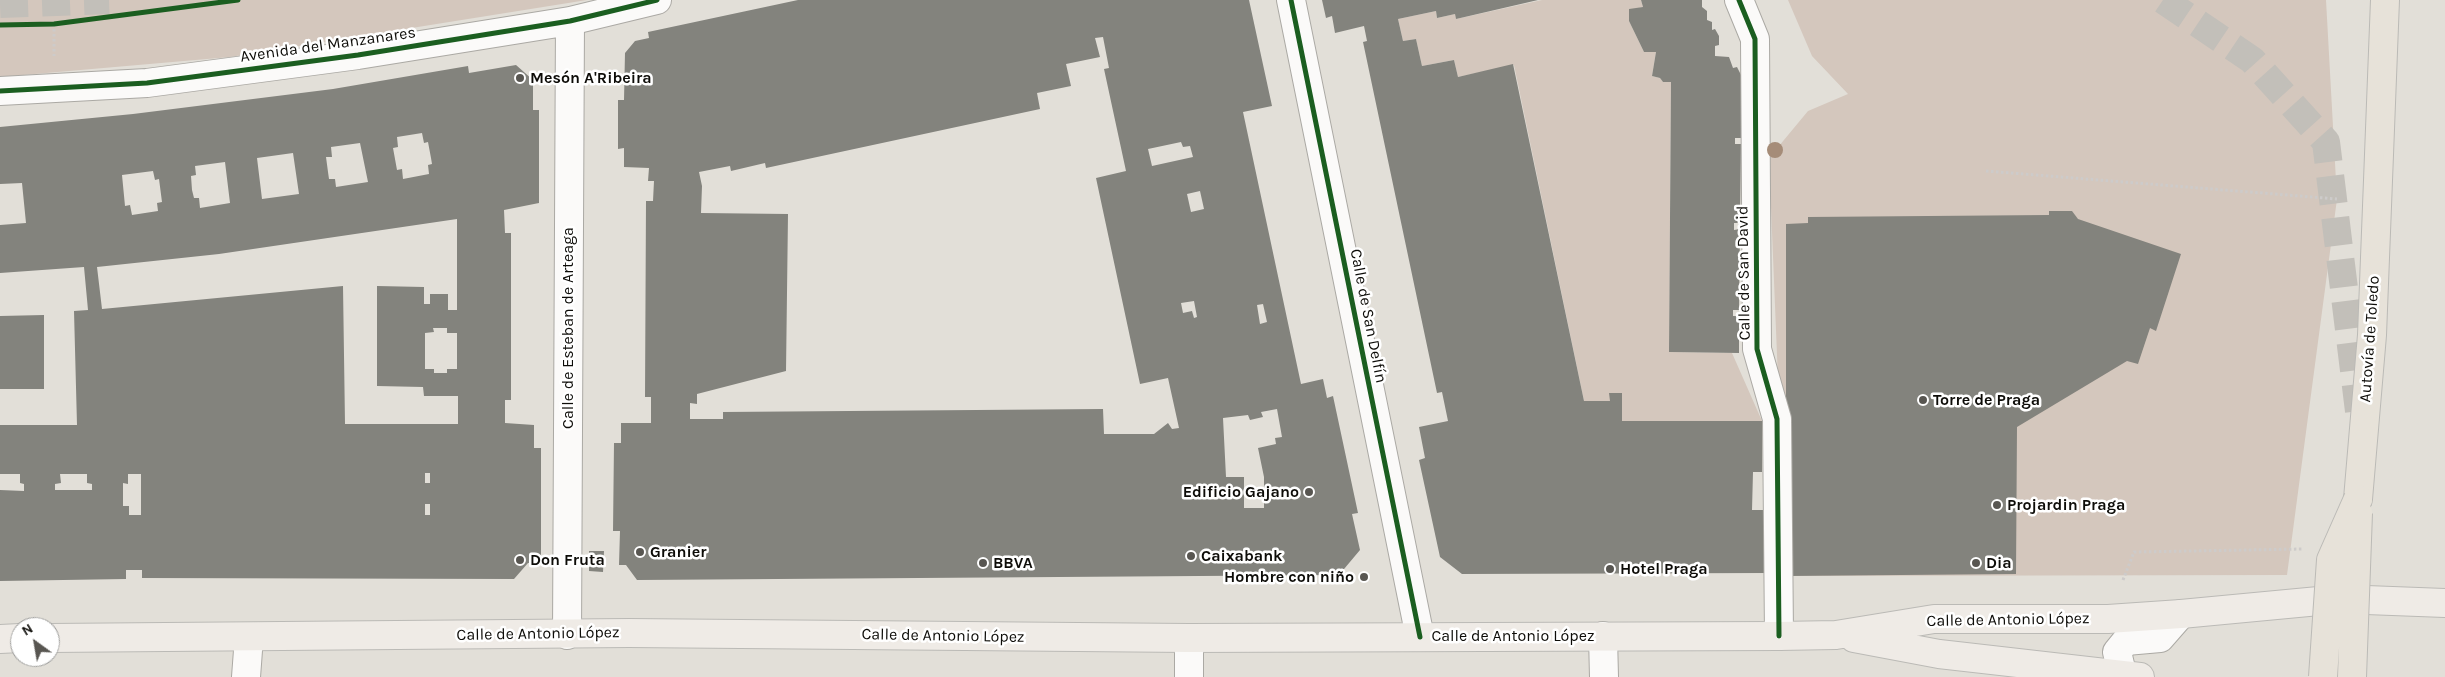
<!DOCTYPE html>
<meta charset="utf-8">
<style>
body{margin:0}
#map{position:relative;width:2445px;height:677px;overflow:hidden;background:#e2dfd8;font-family:Karla,sans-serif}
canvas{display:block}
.north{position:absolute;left:10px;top:617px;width:50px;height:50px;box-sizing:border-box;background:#fff;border:1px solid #9e9e9c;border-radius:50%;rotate:328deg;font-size:14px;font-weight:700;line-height:20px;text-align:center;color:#0d0c08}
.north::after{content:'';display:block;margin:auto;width:18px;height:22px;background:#585651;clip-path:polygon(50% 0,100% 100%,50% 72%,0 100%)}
</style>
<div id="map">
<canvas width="2445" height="677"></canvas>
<div class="north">N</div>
</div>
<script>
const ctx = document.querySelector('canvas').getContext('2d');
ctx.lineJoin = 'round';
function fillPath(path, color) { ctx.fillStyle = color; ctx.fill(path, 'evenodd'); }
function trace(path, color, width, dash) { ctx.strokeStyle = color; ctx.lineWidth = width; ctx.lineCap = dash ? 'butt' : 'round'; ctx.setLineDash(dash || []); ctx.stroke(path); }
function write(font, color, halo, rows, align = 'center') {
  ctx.font = font + ' Karla,sans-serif'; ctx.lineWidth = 5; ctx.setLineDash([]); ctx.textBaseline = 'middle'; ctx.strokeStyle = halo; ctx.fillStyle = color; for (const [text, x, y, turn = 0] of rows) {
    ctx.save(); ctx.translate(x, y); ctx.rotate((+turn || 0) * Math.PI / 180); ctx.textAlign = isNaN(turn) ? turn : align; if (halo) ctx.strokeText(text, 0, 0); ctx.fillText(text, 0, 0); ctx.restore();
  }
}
fillPath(new Path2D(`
 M0,0H587L230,57L0,77Z
 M1542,0H1641L1643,7L1630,10L1629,21L1644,52H1656L1652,76L1660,78L1663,82H1671L1669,352L1732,353L1762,421H1622V393H1610V401H1584L1514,65L1458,77L1454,60L1422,66L1416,39L1403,41L1398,19L1436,11L1437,18L1455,14L1456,19Z
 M1788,0H2326L2337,199L2287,575L1786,576L1769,158L1808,111L1848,94L1812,56Z`), '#d4c7bd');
fillPath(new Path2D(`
 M798,0H1249L1272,106L1243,112L1301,384L1323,379L1327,398L1333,396L1358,513L1352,514L1360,550L1339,575L637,580L626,565H619L620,531H613L614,443H621V423H651V397H645L646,201H653L654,181H648L649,168L624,167V148L618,149V100H624L625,53L635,41L649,38L648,32ZM1103,37L1109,68L1104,69L1126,171L1096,178L1140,384L1168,378L1179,428L1172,429L1168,423L1154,434H1104L1103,409L723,412V419H690V403L697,404V394L786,371L788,214L701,213L702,186L699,172L730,166L731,171L765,163L766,168L1040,109L1037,93L1071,86L1066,64L1100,57L1095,38ZM1181,142L1183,147L1190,146L1193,157L1152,166L1148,149ZM1200,191L1204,209L1191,212L1187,194ZM1194,301L1197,317L1194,318L1192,311L1183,313L1181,303ZM1263,304L1267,322L1260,324L1257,305ZM1277,409L1282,437L1275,438L1276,444L1258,448L1264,477V508H1244V477H1226L1223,418L1248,415L1250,420L1263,417L1261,412Z
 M1322,0H1538L1456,19L1455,14L1437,18L1436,11L1398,19L1403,41L1416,39L1422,66L1454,60L1458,77L1513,64L1584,401H1610L1609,393H1622V421H1762V472H1753L1752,510H1768V573L1462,574L1440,557L1419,460L1425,458L1419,427L1448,421L1442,392L1437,393L1363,42L1367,41L1364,26L1335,33L1332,16L1326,18Z
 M1641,0H1702V7L1707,11V20L1712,22V30L1715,29L1719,36V45L1715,46V56L1729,57L1733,68L1737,67L1741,75V138H1735V144H1741L1740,223H1734V230L1740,229L1739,310H1733V316H1739V353L1669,352L1671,82H1663L1660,78L1652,76L1656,52H1644L1629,21V9L1643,7Z
 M516,65L533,80V110H539V203L504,210L505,233H511V400H505V423L534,425V448H541V563H528L514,579L142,578V570H126V579L0,581V490L24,491V484L20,483V474H0V425H77L74,311L88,310L84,267L0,273V225L26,223L22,183L0,184V127L133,114L333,89L468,66L469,73ZM422,133L424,143L428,142L431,158L432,164L428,165L429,174L403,179L402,169L397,170L393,148L398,147L397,137ZM360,143L368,182L336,187L335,179H329L328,172L326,157H332L331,147ZM293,153L299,194L262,199L257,158ZM225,162L230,203L200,208L199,198H194L192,190L191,176L196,175L195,166ZM153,171L155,180L159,179L162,202L157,203L158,211L132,215L130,205L125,206L122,175ZM457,219V310H448V294H430V304H424V287L377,286V386L423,387L424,396H458V424H345L343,286L102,309L97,267L219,254ZM433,328H447V333H457V369H447V373H434V369H425V333L434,332ZM425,473H430V483H425ZM60,474H87V483L92,484V490H55V484L61,483ZM128,474H141V515H129V506H123V483L128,484ZM425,504H430V515H425Z
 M2049,211H2072L2078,219L2181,254L2156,331L2150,328L2138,364L2127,361L2017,427L2016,574L1786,576V224L1808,223V217L2049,215Z
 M44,315V389H0V316Z
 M589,551H604L603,572L589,571Z`), '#83837d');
trace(new Path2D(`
 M2163,0L2252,60L2326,142L2359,411
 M0,4L109,0`), '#c2bfb9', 28, [28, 14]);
const street = new Path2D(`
 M1291,0L1420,637
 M1739,0L1755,39L1757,349L1777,419L1779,636
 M0,91L147,83L358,55L570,21L657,0
 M567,635L570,21
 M1603,636L1604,677
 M246,677L249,637
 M1189,677V638
 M2123,677L2117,652L2126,641L2160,638L2181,614`);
const primary = new Path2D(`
 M50,638L629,633L1189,638L1779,636L1836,635L1934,619H2108L2181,614L2340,599L2445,603
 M1854,638L1939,654L2140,677
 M0,639L20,638`);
const highway = new Path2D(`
 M2358,499L2372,335L2385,0`);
trace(street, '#aba9a4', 30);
trace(primary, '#bbbab6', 30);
trace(highway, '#bbbab6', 30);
trace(new Path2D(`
 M54,24V56
 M1986,171L2337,199
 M2123,580L2134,552L2302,549`), '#cdcbca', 3, [2.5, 2.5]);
trace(street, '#fbfaf9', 28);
trace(primary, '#efebe6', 28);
trace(highway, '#e7e2d9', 28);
const highwayBridge = new Path2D(`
 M2323,677L2331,560L2358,499
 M2352,677L2358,513`);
trace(highwayBridge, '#bbbab6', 30, []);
trace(highwayBridge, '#e7e2d9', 28);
trace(new Path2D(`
 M1291,0L1420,637
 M1739,0L1755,39L1757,349L1777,419L1779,636
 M0,25L54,24L238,0
 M0,91L147,83L358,55L570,21L657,0`), '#1b5e20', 5);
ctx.fillStyle = '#a58c78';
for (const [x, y] of [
 [1775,150]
]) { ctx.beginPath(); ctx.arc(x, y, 8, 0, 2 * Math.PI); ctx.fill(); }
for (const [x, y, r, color] of [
 [520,78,5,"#585651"],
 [1923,400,5,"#585651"],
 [1309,492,5,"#585651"],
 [1997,505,5,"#585651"],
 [640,552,5,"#585651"],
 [1191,556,5,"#585651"],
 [520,560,5,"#585651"],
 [983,563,5,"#585651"],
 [1976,563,5,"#585651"],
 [1610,569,5,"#585651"],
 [1364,577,5,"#585651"]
]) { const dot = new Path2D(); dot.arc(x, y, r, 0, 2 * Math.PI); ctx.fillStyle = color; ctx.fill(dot); trace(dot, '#fff', 2); }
write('16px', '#0d0c08', '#fff', [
 ["Avenida del Manzanares",328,45,-8],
 ["Calle de San David",1744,273,-91],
 ["Calle de San Delfín",1368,316,79],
 ["Calle de Esteban de Arteaga",568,328,-90],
 ["Autovía de Toledo",2370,339,-86],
 ["Calle de Antonio López",2008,620,-1],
 ["Calle de Antonio López",538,634,-1],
 ["Calle de Antonio López",943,636,1],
 ["Calle de Antonio López",1513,636]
]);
write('bold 16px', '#0d0c08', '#fff', [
 ["Mesón A'Ribeira",530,78],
 ["Torre de Praga",1933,400],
 ["Edificio Gajano",1299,492,"right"],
 ["Projardin Praga",2007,505],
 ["Granier",650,552],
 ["Caixabank",1201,556],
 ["Don Fruta",530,560],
 ["BBVA",993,563],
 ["Dia",1986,563],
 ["Hotel Praga",1620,569],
 ["Hombre con niño",1354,577,"right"]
], 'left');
</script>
